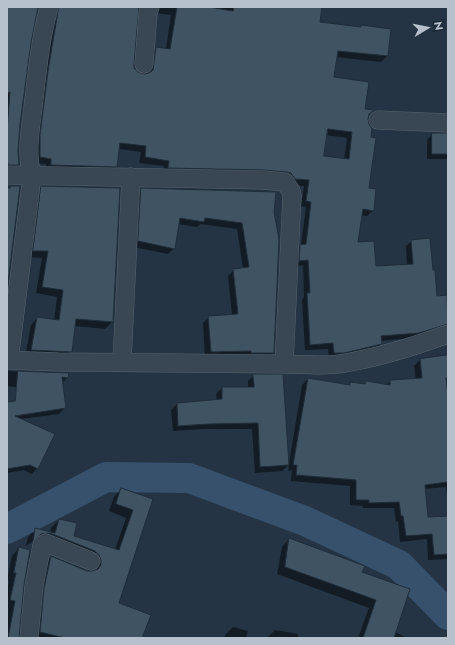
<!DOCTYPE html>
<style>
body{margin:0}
#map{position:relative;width:455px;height:645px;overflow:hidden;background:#243444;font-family:Jost,sans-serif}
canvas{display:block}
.frame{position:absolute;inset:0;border:8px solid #b6c1cd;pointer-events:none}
.north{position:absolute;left:407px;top:8px;width:40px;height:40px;-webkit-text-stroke:3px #1d2b38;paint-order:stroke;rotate:80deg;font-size:11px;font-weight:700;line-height:16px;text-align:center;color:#b6c1cd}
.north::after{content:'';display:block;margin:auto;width:14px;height:18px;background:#b6c1cd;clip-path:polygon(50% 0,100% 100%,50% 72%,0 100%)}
</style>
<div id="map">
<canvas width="455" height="645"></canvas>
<div class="frame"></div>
<div class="north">N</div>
</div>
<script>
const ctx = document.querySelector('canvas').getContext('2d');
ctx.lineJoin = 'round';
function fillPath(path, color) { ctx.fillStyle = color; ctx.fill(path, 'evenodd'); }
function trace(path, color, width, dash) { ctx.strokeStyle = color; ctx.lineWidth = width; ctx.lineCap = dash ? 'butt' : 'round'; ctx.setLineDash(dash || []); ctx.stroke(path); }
fillPath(new Path2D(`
 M7,7H37L30,43L18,133V164L12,170H7Z
 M52,7H138L133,63L134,69L138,74H148L150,54L156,48L166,49L171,15L155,13L152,7H321L319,23L359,28L362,26L390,30L387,56L381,62L336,57L333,78L364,110L372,111L368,115V189L373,210L367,216L361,215L357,243L375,267L407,265L406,246L412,241L432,271L436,297L447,306H448V332L412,338L380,341L381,344L375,350L329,359L328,349L305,350L302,300L304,297L303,265L294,267L295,251L301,245L306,207L301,206L304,186L163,173L164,166L139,163L141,152L119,149L116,166L110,172L46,171V164L34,163ZM326,135L347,138L344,160L323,157Z
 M432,134H448V159H427V140Z
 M42,187L119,189L112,322L105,329L74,326L71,351L64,358L25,357L31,325L37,318L54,321L57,297L36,293L42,258L27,257L35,194Z
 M141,189L273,212V353L267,359L205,358L203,323L209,317L232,315L228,276L234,270L243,269L237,229L200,224L197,227L178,224L174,248L168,254L133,247L135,195Z
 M448,356V503L446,487L424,489L427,518L448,517V559L428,560L427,539L400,542L398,521L396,522L394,508H363V506L350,505V486L291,481L292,470L288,471L289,465L282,471L255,473L252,429H203L173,431L171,410L177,404L217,401L216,394L222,388H248V381L254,375L289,463L302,385L308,379L349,386L351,383L363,385L366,382L386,385L391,381L416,380L414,366L420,360Z
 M7,371L68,374L67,378L62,383L56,393L7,386Z
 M63,396L65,408L59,414L21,419L37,468L32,474L24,470L7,473V403Z
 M121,489L152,500L117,604L142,638H33L43,565L51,557L87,572H94V568L42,541H33L26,546L28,537L35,530L50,533L51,528L59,520L72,537L115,550L126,518L109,511L114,497Z
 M289,539L361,573L395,632L407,638H358L369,608L277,574L282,547Z
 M19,548L23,585L18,638H7V590L9,581L7,580L12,556Z
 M233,627L248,631L246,638H224L225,635Z
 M275,630L298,634V638H267Z`), '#0007');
trace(new Path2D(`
 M7,529L106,477L189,478L305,521L399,565L448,615`), '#37516c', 30);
const building = new Path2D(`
 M7,7H38L31,43L20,124L18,150L19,165H8L7,158V130L10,92L7,93Z
 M59,7H139L134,64V68L138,72L144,74L149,73L153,70L156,47L170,49L177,7H209L233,11L234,7H322L320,22L361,27V25L391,29L388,56L338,51L334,77L369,82L365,109L374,110L369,114L368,119L369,124L372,129L371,137L376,138L369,188L376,189L374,211L363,209L358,242L374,241L376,266L413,264L411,240L430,238L433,270H435L437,296L447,295L448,324L419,333L381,336L382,344L344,353H334L333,343L310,345L307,293H310L308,260L299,261L300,245L306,244L311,202L306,201L309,180L295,179L291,173L286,172L263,170L168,168L169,161L145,157L146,146L120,143L117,167L51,165V159L40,157V135L48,71ZM328,129L352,132L349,159L324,156Z
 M432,133H448V154H432Z
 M10,186H20L7,291V188H10Z
 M41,186L120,188L113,322L76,319L72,352L31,350L37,317L59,320L63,290L42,287L48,251H33Z
 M141,188L276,192L274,212L279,239L274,353H251V351L211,352L208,316L238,314L233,269L249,267L242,223L205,218L204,222L180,218L175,249L138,241Z
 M448,355V378H446L448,396V482L425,485L428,517L448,516V554L434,555L432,534L406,536L403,516H401L399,502L369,503V500H356V480L296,475L297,465H293L308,378L350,385V382L365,384L366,381L390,385V380L422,378L420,359Z
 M18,371L69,373L68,378L62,377L66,408L15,416L55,434L38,469L30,465L7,469V402L15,401Z
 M253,374H283L289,465L260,467L258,423L209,424L178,426L177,403L222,399V387H254Z
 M121,488L153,499L119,603L151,615L142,638H65L40,632L44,588L51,556L87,571H92L98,569L101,565V560L99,555L95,551L50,533L41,534L33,541L35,528L55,533L59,519L77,523L74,536L119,550L133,510L116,504Z
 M289,538L365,566L362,572L410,589L394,638H363L376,600L285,567Z
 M19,547L30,550L24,585L19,638H8L15,601L10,600L16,573H14Z`);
fillPath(building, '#405363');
trace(building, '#1f2d3a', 1);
const minor = new Path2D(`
 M144,64L148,13L150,7
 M378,120L448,123
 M7,175L263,180L285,182L291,191L292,196L284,364C304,364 325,367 345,363C380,357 415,346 448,334
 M7,360L59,362L284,364
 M9,360L32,176C26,153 30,131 33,108C37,74 40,40 49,7
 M122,362L131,177
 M29,638L34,586L42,545L46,543L91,561`);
trace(minor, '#576470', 19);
trace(minor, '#394653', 18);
</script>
